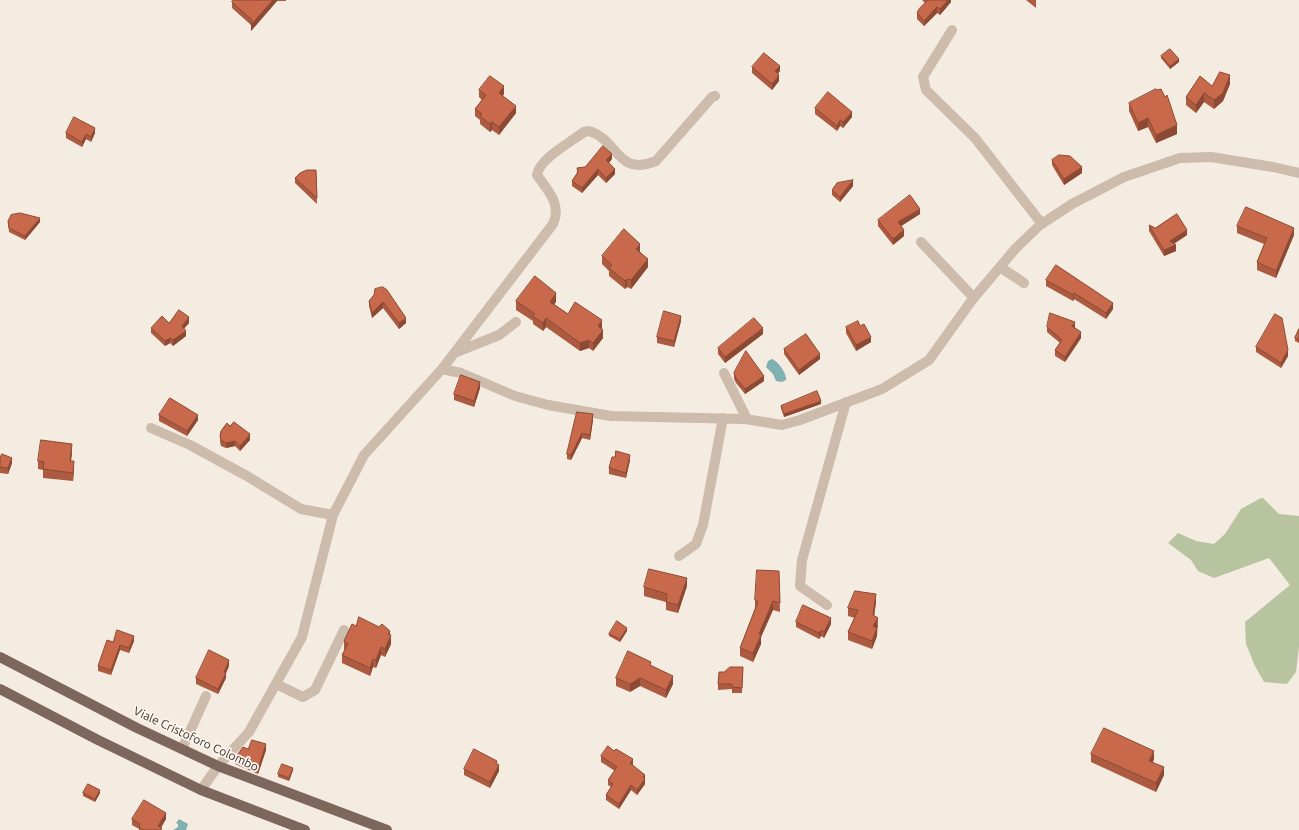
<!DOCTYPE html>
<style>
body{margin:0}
canvas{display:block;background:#f4ebe1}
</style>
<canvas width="1299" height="830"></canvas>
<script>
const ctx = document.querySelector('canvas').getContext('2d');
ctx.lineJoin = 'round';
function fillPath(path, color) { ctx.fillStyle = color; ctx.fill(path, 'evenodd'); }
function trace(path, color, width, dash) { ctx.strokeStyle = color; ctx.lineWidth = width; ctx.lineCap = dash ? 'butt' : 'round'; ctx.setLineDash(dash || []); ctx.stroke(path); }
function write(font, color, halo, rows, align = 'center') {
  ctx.font = font + ' Ubuntu,sans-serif'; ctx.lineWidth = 3.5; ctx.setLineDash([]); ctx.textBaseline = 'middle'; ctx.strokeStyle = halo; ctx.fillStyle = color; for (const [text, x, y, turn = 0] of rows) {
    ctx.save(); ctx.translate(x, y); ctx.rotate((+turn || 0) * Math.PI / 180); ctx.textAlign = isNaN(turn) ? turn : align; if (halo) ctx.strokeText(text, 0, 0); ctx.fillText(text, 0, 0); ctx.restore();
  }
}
fillPath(new Path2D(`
 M1261,498H1263L1279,514L1299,516V647L1296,672L1287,684L1264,682L1255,666L1246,644L1245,622L1290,585L1269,558L1214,578L1198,571L1191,560L1168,543L1178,533L1196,541L1214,544L1225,534L1241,509Z`), '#b8c4a0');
fillPath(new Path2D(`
 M772,359C778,361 787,374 786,380L782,382L776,381L773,374L766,367L768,361Z
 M179,819L188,824L186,830H173L178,827V824L176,823Z`), '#7fb0b2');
trace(new Path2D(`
 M952,30L923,77L926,90L975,138L1042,224
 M921,242L974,298
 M1000,267L1024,283
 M454,353L499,335L516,322
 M442,369L461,373L515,396L548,405L611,416L745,419L782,425L800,420L882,389L929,360L972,300L1016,248L1040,225L1072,204L1124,177L1180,158L1211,157L1273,167L1299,173
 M724,373L747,419
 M151,428L190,445L247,476L301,509L333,515
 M679,556L696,544L703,525L723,418
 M827,605L800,586L802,560L846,402
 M276,684L303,697L315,690L344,630
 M182,749L206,696
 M201,790L218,766L249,732L302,637L333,515L364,455L442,369L553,224C562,205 548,190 537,175C539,159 571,142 584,132L589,131C619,140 616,177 656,161L712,97L715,96`), '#cdbbac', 10);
trace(new Path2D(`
 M0,657L137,728L218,766L387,830
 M0,689L98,740L201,790L305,830`), '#7d675c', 10);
fillPath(new Path2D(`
 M257,0H286V1H277L251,31V25L232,8V2L257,1Z
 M922,0H951V2L940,15L937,13L924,26L917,19V13L925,3Z
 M1026,0H1036V8Z
 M1161,56L1179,62L1170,69L1161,58Z
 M752,67L780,71L778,74L779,81L772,90L752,73Z
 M1230,84L1223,101L1214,109L1204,102L1196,113L1186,105V97L1212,86Z
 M479,90L504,94L503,96L516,113L499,135L492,130L490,132L480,124V120L475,116V109L482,100L479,97Z
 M1129,103L1177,134L1156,143L1148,127L1138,131L1129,111Z
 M815,108L852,117L843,128L840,126L837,131L815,114Z
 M66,133H95L91,142L86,139L82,147L66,138Z
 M612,159L609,163L615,174L606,183L598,175L582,193L572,186V181L577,173V168L585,167Z
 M1052,160L1082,173L1064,185L1052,165Z
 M316,170L317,204L295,183V178Z
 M853,186L840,202L832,195V190Z
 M920,214L901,226L904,236L893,245L878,226V220Z
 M8,221L40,222L25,240L9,232Z
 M1149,225L1155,228L1187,235L1174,244L1176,251L1164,256L1149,231Z
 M1237,226L1294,235L1276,278L1257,270V262L1264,244L1237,233Z
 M640,252L648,267L631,289L627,287L625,289L609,276V271L602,264V256Z
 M1046,280L1113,309L1106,319L1074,299L1073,301L1046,286Z
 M375,289L406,323L399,329L383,308L372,318L369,306V301L374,295Z
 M516,301L556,302L554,304L568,314L602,328L603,338L593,351L589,348L580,351L546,327L543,331L533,324V321L516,310Z
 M681,321L674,347L657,343V337Z
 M169,323H189L184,328L186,336L173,346L170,343L165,346L151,333V328Z
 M846,327L871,342L856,351L846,333Z
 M1047,327H1075V328L1081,338L1065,362L1055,356V350L1060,343L1047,332Z
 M1299,329V343L1295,341V338Z
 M763,334L725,363L718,354V348Z
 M1256,347L1288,356L1281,368L1256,352Z
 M784,349L820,359L799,375L784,354Z
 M734,373L764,381L745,394L736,383L734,379Z
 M480,388L474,407L454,400V394Z
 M821,404L784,417L781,408V406Z
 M577,412L593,420L590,440L582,438L571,460L567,459V454Z
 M159,415L198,420L187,436L159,421Z
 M220,436L250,440L240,451L235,446L226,448L221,446L220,442Z
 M72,452L71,461L74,469L73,481L43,478V470L38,469V461Z
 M0,458L12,463L8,474L0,473Z
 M630,460L626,478L609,474V468Z
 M779,571L780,612L773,610L761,637V644L753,662L740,656V648L755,608V600Z
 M687,586L678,613L666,610V602L644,596V587Z
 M876,602L874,616L878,626L877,628V636L872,649L848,640V632L855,618L848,616V608Z
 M796,622L831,624L824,638L821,636L819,639L796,627Z
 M356,626L390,635L391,644L385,657L381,655L376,668L373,667L370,676L342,663V655L345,650L344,649V641Z
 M627,631L620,642L609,636V634Z
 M134,641L129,653L120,650L111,675L98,671V666L113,642Z
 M229,666L226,673V678L218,694L196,684V678Z
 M651,666L673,684L666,698L640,686L630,692L616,686V678Z
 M743,667L742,693H732V689L718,690V684L724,672Z
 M248,749L266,750L258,774L235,764V758Z
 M1091,754L1154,759L1153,762L1164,775L1156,792L1091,762Z
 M601,756L633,765H632L645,775V784L637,795L631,790L619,809L606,800V795L611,787L608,785V780L615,771L601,762Z
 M497,764L499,771L490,788L464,775V769Z
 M293,770L289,781L278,777V774Z
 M83,793H100L95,802L83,796Z
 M132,819H166L161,828L162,830H139V829L132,825Z`), '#ac5a40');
fillPath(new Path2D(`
 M273,0H277V1L251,31V25Z
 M948,0H951V2L940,15V9Z
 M937,7V13L924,26V21Z
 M1179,59V62L1170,69V66Z
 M780,66V71L775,77V71Z
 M779,75V81L772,90V84Z
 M1230,75V84L1223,101L1214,109V100Z
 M504,86V94L499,100V93Z
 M1204,93V102L1196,113V105Z
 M516,106V113L499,135V127Z
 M852,112V117L843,128V122Z
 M1148,118V127L1138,131V123Z
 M840,120V126L837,131V126Z
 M492,122V130L490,132V124Z
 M1177,125V134L1156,143V135Z
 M95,128V133L91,142V137Z
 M86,134V139L82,147V142Z
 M612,154V159L606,166V160Z
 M1082,167V173L1064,185V179Z
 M598,169V175L582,193V188Z
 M615,169V174L606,183V178Z
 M853,180V186L840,202V197Z
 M920,209V214L898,228V222Z
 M40,218V222L25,240V236Z
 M1294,228V235L1276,278V271Z
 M904,230V236L893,245V239Z
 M1187,230V235L1170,246V241Z
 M640,244V252L636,257V249Z
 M1176,245V251L1164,256V250Z
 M648,259V267L631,289V280Z
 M627,279V287L625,289V281Z
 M556,293V302L550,310V302Z
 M1074,293V299L1073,301V295Z
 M383,302V308L372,318V313Z
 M1113,303V309L1106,319V313Z
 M681,316V321L674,347V341Z
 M189,317V323L182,331V326Z
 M406,318V323L399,329V323Z
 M546,318V327L543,331V323Z
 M602,320V328L598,334V326Z
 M1075,322V327L1072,332V326Z
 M763,328V334L725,363V357Z
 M603,330V338L593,351V343Z
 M186,331V336L173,346V340Z
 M1081,332V338L1065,362V357Z
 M871,337V342L856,351V345Z
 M170,338V343L165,346V341Z
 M589,340V348L580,351V343Z
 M1288,350V356L1281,368V363Z
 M820,354V359L799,375V370Z
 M764,376V381L745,394V389Z
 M480,382V388L474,407V401Z
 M821,401V404L784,417V414Z
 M593,414V420L590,440V435Z
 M198,415V420L187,436V431Z
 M582,433V438L571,460V455Z
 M250,434V440L240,451V446Z
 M235,441V446L226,448V443Z
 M72,444V452L70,469V461Z
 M630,455V460L626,478V473Z
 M12,458V463L8,474V468Z
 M74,461V469L73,481V473Z
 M687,578V586L678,613V605Z
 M876,594V602L873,624V615Z
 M773,601V610L761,637V644L753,662V653L759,634Z
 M831,618V624L824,638V632Z
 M878,618L877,636L872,649V641L873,626Z
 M627,628V631L620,642V639Z
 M821,630V636L819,639V633Z
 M390,631V639L391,635V644L385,657V649L388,634Z
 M134,636V641L129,653V648Z
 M120,645V650L111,675V670Z
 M381,647V655L376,668V660Z
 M373,659V667L370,676V668Z
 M229,660V666L226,673V678L218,694V689L224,672Z
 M673,676V684L666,698V690Z
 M640,678V686L630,692V684Z
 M266,744V750L258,774V769Z
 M1154,751V759L1149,769V761Z
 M633,759V765L630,769V763Z
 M499,765V771L490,788V782Z
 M1164,767V775L1156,792V783Z
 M293,768V770L289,781V778Z
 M645,775V784L637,795V790L643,777Z
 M631,785V790L619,809V804Z
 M100,790V793L95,802V799Z
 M166,813V819L159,830L158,826Z`), '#8c4a34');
const building = new Path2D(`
 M233,0H256L257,1V0H273L251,25L252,20L232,2Z
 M928,0H948L940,9L937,7L924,21L917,13L919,9Z
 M1170,49L1179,59L1170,66L1161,56Z
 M764,53L780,66L775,71L779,75L772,84L752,67Z
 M1220,72L1230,75L1223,93L1214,100L1204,93L1196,105L1186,97L1200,76L1212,86Z
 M490,76L504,86L499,93L516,106L499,127L492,122L490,124L480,116L482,114L475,109L486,95L479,90Z
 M1156,89L1157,90L1161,89L1165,97L1167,95L1177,125L1156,135L1148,118L1138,123L1129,103Z
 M828,92L852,112L843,122L840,120L837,126L815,108Z
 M74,117L95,128L91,137L86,134L82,142L66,133Z
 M603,146L612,154L606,160L615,169L606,178L598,169L582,188L572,181L578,172L577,168L585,167Z
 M1059,155L1070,156L1082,167L1064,179L1052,160Z
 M307,170H316L317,198L295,178L300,173Z
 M853,180L840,197L832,190L837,183Z
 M910,195L920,209L898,222L904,230L893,239L878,220Z
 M1246,207L1294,228L1276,271L1257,262L1267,238L1237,226Z
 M20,213L40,218L25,236L9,228L8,221L11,215Z
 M1177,214L1187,230L1170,241L1176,245L1164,250L1149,225L1155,228Z
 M624,229L640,244L636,249L648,259L631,280L627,279L625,281L609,268L612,265L602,256Z
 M1056,265L1113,303L1106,313L1074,293L1073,295L1046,280Z
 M535,276L556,293L550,302L568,314L575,302L602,320L598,326L603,330L593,343L589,340L580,343L546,318L543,323L533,316L535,314L516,301Z
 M383,287L387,290L406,318L399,323L383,302L372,313L369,301L374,295L375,289Z
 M179,310L189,317L182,326L186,331L173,340L170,338L165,341L151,328L162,316L169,323Z
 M664,311L681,316L674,341L657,337Z
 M1050,313L1075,322L1072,326L1081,332L1065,357L1055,350L1062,340L1047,327Z
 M1275,314L1282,318L1288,350L1281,363L1256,347Z
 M754,318L763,328L725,357L718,348Z
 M858,321L860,326L864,324L871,337L856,345L846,327Z
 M1299,329V340L1295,338Z
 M806,334L820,354L799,370L784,349Z
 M746,351L764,376L745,389L736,378L734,373Z
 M461,375L480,382L474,401L454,394Z
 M817,391L821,401L784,414L781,406Z
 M170,398L198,415L187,431L159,415Z
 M577,412L593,414L590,435L582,433L571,455L567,454Z
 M234,422L250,434L240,446L235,441L226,443L221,440L220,436L221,431L227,423L230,426Z
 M41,440L72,444L70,461H74L73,473L43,469L44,462L38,461Z
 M616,451L630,455L626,473L609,468L612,457H615Z
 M2,454L12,458L8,468L0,467V458Z
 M649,569L687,578L678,605L666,602L667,594L644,587Z
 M757,570L779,571L780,603L773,601L759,634L761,635L753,653L740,648L758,602L755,600Z
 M855,591L876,594L873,615L878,618L873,626L877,628L872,641L848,632L858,610L848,608Z
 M803,605L831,618L824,632L821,630L819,633L796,622Z
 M359,617L379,627L382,624L390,631L388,634L391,635L385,649L381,647L376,660L373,659L370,668L342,655L348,644L344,641L352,624L356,626Z
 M617,621L627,628L620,639L609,634Z
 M117,630L134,636L129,648L120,645L111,670L98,666L107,640L113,642Z
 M209,650L229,660L224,672L226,673L218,689L196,678Z
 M628,651L651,662L650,665L673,676L666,690L640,678L630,684L616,678Z
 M730,667H743L742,688L732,687V684H718L719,672H724Z
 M1104,728L1154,751L1149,761L1164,767L1156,783L1091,754Z
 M252,740L266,744L258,769L235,758L243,747L248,749Z
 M608,746L614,751L616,749L633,759L630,763L645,775L643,777L645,779L637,790L631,785L619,804L606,795L613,784L608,780L617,767L601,756Z
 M474,749L497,761L496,763L499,765L490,782L464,769Z
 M282,764L293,768L289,778L278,774Z
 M88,784L100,790L95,799L83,793Z
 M144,800L166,813L158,826L162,828L160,830H143L139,827L140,824L132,819Z`);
fillPath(building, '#c8694b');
trace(building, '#8c4a34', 1);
write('12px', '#3b302b', '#fbf5ee', [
 ["Viale Cristoforo Colombo",196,739,25]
]);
</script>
